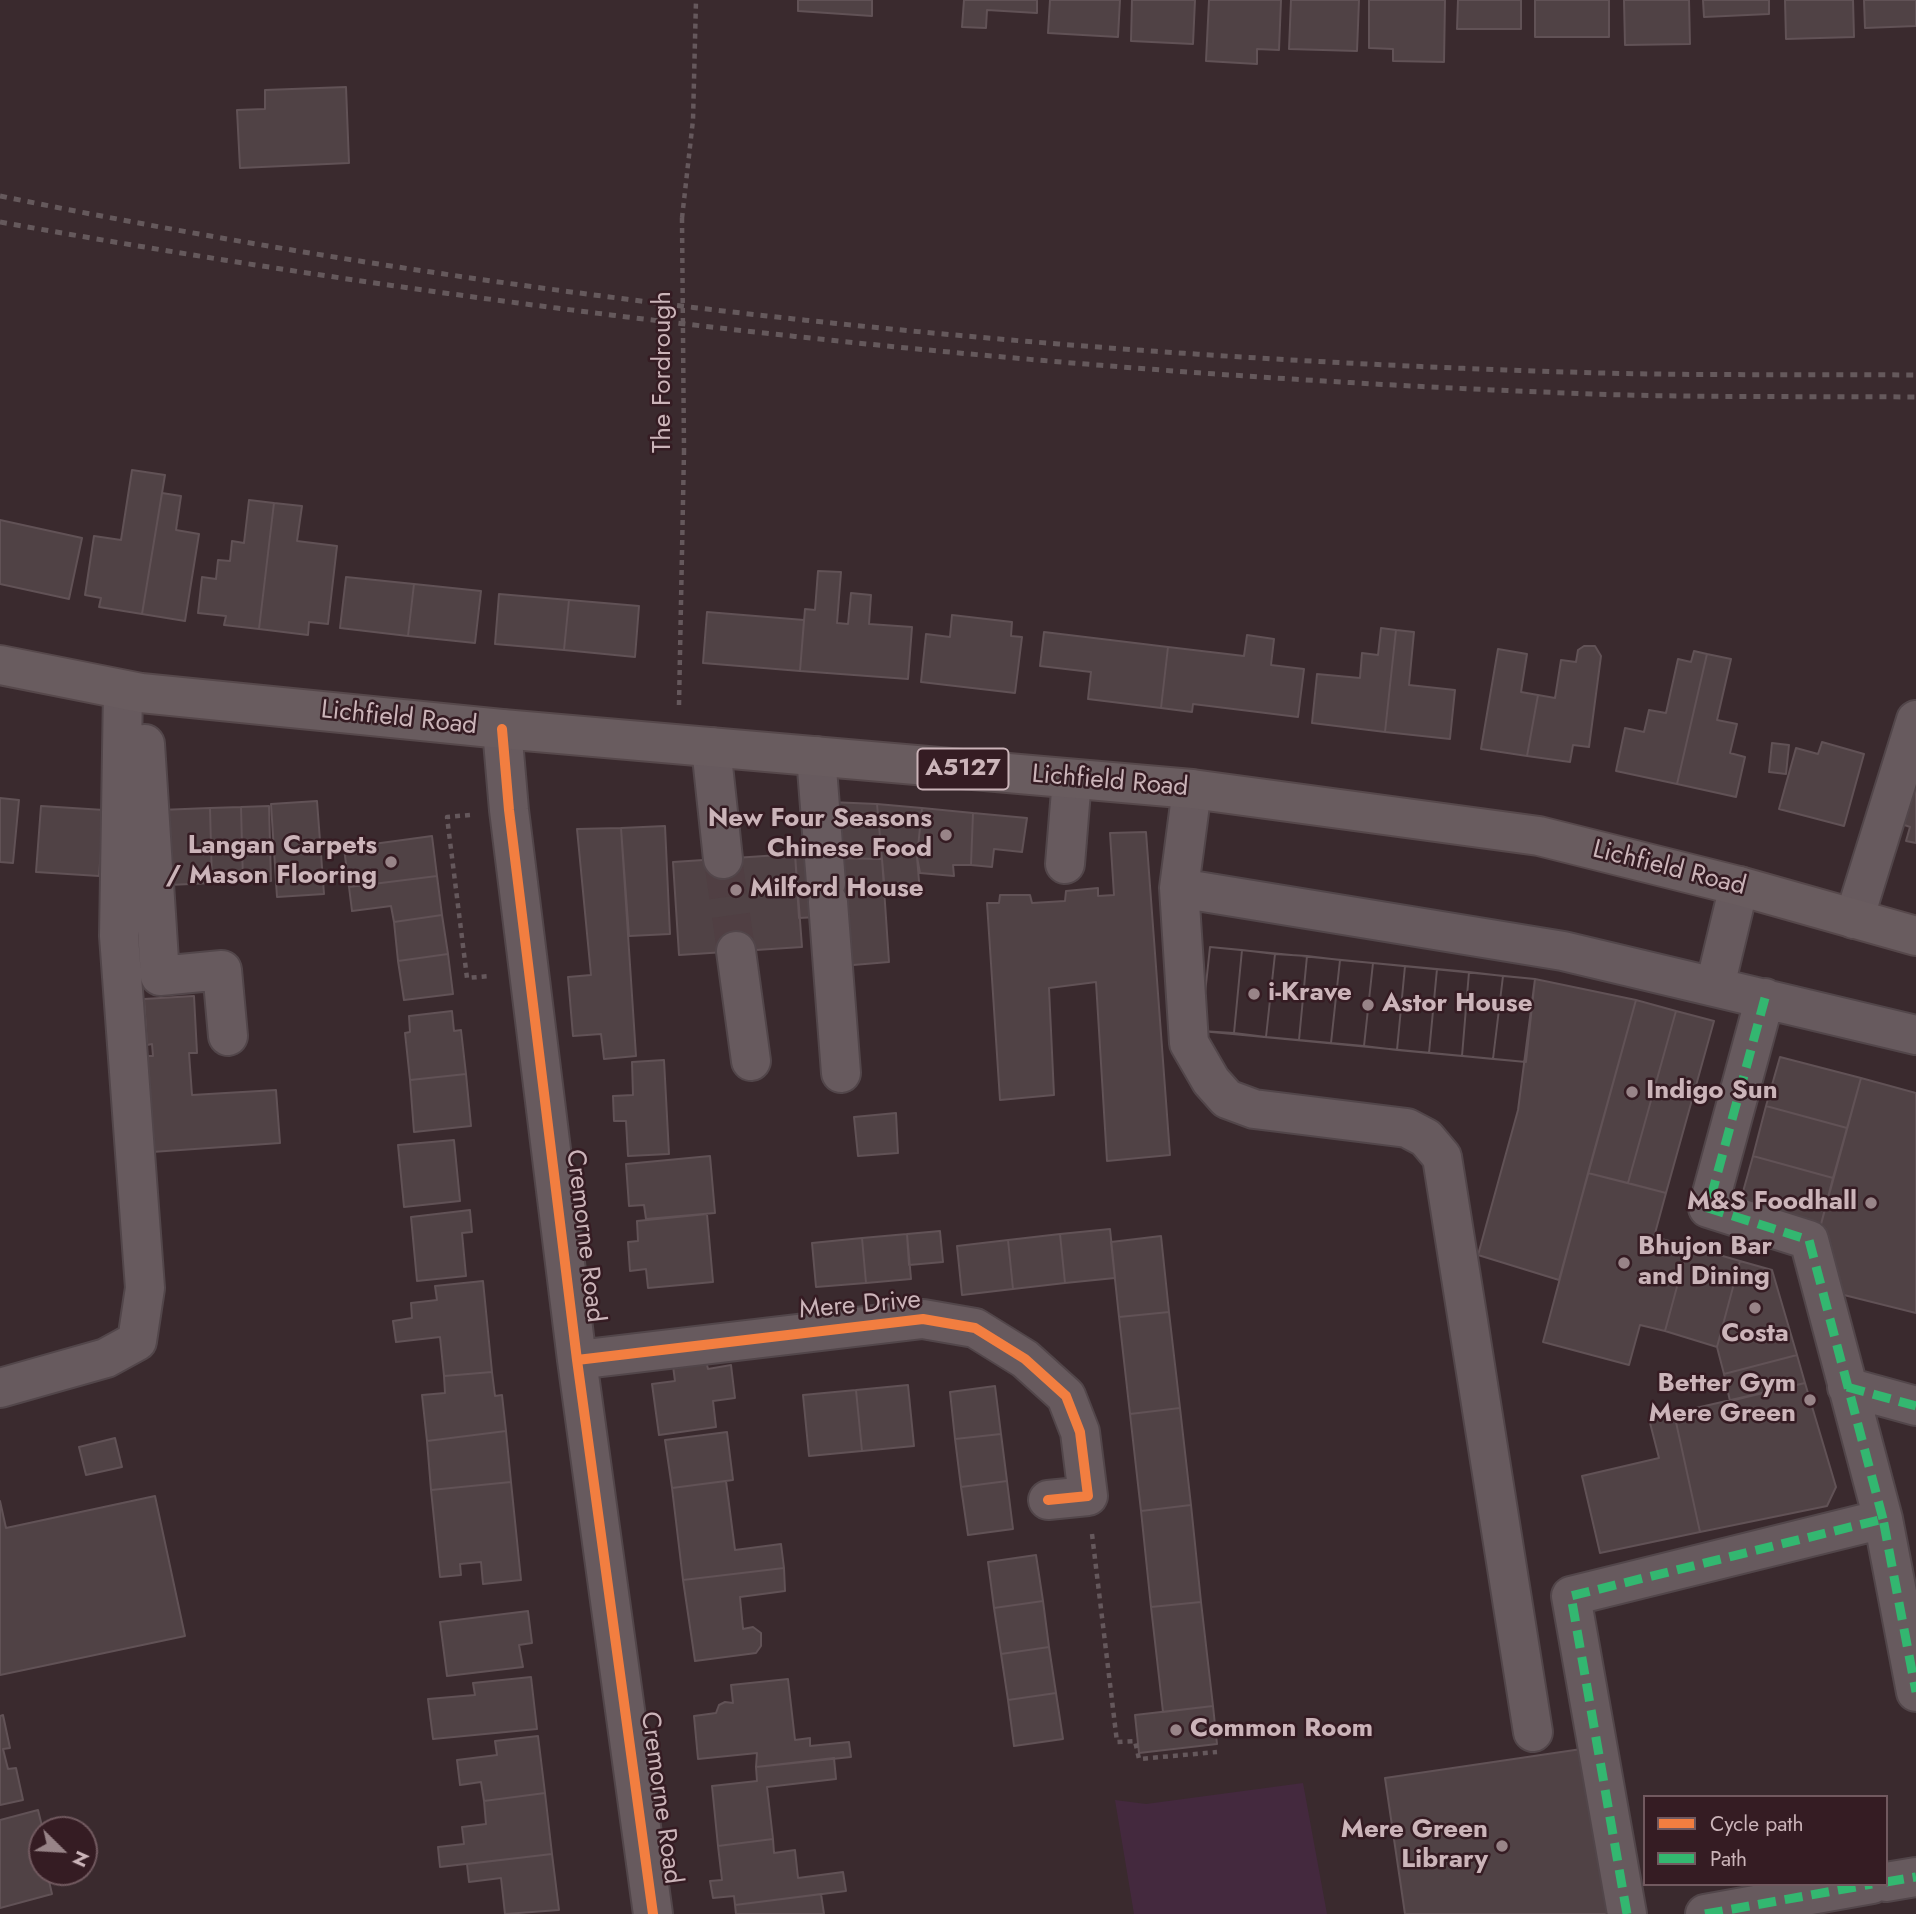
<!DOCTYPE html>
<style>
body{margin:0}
#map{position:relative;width:1916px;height:1914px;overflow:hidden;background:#3a2a2e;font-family:Jost,sans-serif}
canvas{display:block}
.legend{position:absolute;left:1643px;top:1795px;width:245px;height:91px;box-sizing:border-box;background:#351c23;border:2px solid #71595f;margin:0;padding:9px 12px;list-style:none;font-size:21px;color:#cbb4b9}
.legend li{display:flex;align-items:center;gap:14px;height:35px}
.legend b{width:35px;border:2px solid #71595f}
.north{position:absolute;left:28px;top:1816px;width:70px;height:70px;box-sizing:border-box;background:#351c23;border:2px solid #71595f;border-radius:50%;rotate:114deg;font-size:19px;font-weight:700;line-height:28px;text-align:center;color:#cbb4b9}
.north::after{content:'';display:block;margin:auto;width:24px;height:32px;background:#988488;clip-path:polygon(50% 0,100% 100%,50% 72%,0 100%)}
</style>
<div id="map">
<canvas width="1916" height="1914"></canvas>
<ul class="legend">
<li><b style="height:9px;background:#f27e40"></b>Cycle path</li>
<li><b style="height:9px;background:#33b770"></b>Path</li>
</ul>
<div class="north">N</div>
</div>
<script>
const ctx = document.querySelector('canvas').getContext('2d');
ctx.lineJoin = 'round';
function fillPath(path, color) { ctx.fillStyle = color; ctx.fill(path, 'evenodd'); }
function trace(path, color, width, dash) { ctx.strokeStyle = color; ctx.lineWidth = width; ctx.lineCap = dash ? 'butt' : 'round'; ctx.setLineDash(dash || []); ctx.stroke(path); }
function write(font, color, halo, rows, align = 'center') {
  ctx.font = font + ' Jost,sans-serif'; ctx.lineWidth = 5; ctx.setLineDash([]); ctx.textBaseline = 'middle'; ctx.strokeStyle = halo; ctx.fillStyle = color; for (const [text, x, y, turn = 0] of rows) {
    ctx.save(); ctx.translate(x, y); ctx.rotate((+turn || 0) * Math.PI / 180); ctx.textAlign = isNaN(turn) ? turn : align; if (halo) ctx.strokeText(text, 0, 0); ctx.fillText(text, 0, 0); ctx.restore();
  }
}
fillPath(new Path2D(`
 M1303,1783L1327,1914H1134L1115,1800L1146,1804Z`), '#44293e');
const building = new Path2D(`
 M798,0H872V16L798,11Z
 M964,0H1037V13L987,10L986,28L962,27Z
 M1050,0H1120L1118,37L1048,33Z
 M1132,0H1195L1193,44L1131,41Z
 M1209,0H1281L1279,50L1257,49V64L1206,61Z
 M1291,0H1359L1357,51L1289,49Z
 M1369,0H1445L1444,62L1393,61V49L1369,48Z
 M1458,0H1521V29H1457Z
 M1535,0H1609V37H1535Z
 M1624,0H1689L1690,44L1625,45Z
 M1703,0H1769V14L1704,17Z
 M1785,0H1853L1854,37L1786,39Z
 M1864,0H1916V26L1865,28Z
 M346,87L349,163L240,168L237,110L265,109V90Z
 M132,470L165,475L142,614L99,607L101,598L85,595L94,536L121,540Z
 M162,493L181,496L176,530L199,534L185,621L142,614Z
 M249,500L274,503L259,629L224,625L226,616L198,613L202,577L216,579L218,560L230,561L232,541L244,543Z
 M274,503L302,506L297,541L337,546L328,624L309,622L308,635L259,629Z
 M0,520L82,538L69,599L0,584Z
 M818,571L841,572L837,623L848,624L851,593L871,595L869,624L912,627L908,679L800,671L805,609L815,610Z
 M346,577L414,584L408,636L340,628Z
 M414,584L481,591L475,643L408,636Z
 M499,594L569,600L564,650L495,644Z
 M569,600L639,606L635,657L564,650Z
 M707,612L804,620L800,671L703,663Z
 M952,615L1012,622L1011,636L1022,637L1015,693L921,682L926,634L950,637Z
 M1381,628L1396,630L1385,732L1312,723L1317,674L1360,678L1362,653L1378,655Z
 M1396,630L1414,632L1409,685L1455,690L1450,739L1385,732Z
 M1044,632L1168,647L1161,708L1088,699L1091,672L1040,666Z
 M1247,635L1274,639L1271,665L1304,669L1298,717L1193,704L1192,712L1161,708L1168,647L1244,656Z
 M1584,646H1595L1601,656L1589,747L1573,745L1570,762L1527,756L1538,695L1555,698L1561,660L1576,662L1578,650Z
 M1498,649L1527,654L1521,692L1538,695L1527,756L1481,749Z
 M1694,651L1707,654L1677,784L1616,771L1625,728L1644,732L1649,710L1666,713L1678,659L1691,662Z
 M1707,654L1731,659L1717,720L1737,724L1730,753L1745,757L1736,797L1677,784Z
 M1822,742L1864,754L1844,826L1779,809L1796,748L1818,754Z
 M1772,743L1789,745L1786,774L1769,772Z
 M1916,782V843L1906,841L1910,827L1899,823Z
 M0,798L19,800L13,863L0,862Z
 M317,801L324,894L277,897L271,804Z
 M830,802L877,804L882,859L830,858Z
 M877,804L922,808L917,857L920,893L885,892Z
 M41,806L104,810L99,876L36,872Z
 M269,806L271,881L243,882L241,807Z
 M241,807L243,882L212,883L210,808Z
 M210,808L212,883L169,885L160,810Z
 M922,808L973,813L971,865H953L954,876L920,873L917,857Z
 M973,813L1027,818L1022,852L994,849L992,867L971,865Z
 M665,826L670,934L629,936L621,828Z
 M621,828L636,1056L604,1059L601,1034L573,1036L568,977L591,975L577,829Z
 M1146,832L1170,1155L1107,1161L1096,982L1049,988L1054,1095L1000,1100L987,903H999L1000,895H1030L1032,903L1065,901L1066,891L1098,888V896L1114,895L1110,833Z
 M432,836L437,876L349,887L344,848Z
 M817,853L830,858L882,859L889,962L841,966L818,917L799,918L795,854Z
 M795,854L802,947L679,955L673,862Z
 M437,876L442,915L394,922L391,906L352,911L349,887Z
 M442,915L448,954L398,961L394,922Z
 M1210,947L1535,979L1526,1062L1201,1031Z
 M1210,947L1242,950L1234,1033L1201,1031Z
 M1242,950L1275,954L1266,1037L1234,1033Z
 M448,954L453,994L404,1000L398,961Z
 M1275,954L1307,956L1299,1040L1266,1037Z
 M1307,956L1340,960L1331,1043L1299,1040Z
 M1340,960L1373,963L1364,1046L1331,1043Z
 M1373,963L1405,966L1397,1050L1364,1046Z
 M1405,966L1437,969L1429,1053L1397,1050Z
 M1437,969L1469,972L1462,1056L1429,1053Z
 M1469,972L1503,976L1493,1059L1462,1056Z
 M1503,976L1535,979L1526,1062L1493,1059Z
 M1535,979L1636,1000L1559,1280L1478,1255L1518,1110Z
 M194,996L197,1053H189L192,1095L276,1090L280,1143L152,1152L145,1056H153L152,1044L147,1045L144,999Z
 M1636,1000L1676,1011L1628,1183L1588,1173Z
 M452,1011L454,1031L461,1030L466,1074L410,1080L405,1033L410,1032L409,1016Z
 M1676,1011L1714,1021L1666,1193L1628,1183Z
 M1780,1057L1861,1078L1847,1128L1766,1106Z
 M664,1060L669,1154L628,1156L626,1121H614L613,1096L633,1095L632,1062Z
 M466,1074L471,1126L414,1132L410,1080Z
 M1861,1078L1916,1093V1313L1836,1293L1820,1228Z
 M1766,1106L1847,1128L1833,1178L1753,1156Z
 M896,1113L898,1153L858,1156L854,1117Z
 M454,1140L460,1201L404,1207L398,1145Z
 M710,1156L715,1213L646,1219L644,1205L629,1206L626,1164Z
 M1753,1156L1833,1178L1820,1228L1739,1206Z
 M1588,1173L1666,1193L1654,1237L1688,1246L1665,1331L1640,1325L1629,1365L1543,1342Z
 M470,1210L472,1232L462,1233L466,1276L417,1281L411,1217Z
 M707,1214L713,1282L648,1288L646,1269L630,1271L628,1242L638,1241L637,1221Z
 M1110,1229L1115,1278L1065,1283L1060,1234Z
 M940,1231L943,1262L909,1265L907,1234Z
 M907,1234L911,1279L866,1283L862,1238Z
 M1060,1234L1065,1283L1013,1289L1008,1240Z
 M1161,1236L1169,1312L1119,1317L1111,1242Z
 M862,1238L866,1283L816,1287L812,1243Z
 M1008,1240L1013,1289L962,1295L957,1246Z
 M1688,1246L1740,1261L1717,1347L1665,1331Z
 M1740,1261L1772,1270L1797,1355L1724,1374L1717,1347Z
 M483,1281L492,1372L444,1376L440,1337L396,1342L393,1321L412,1318L411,1303L437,1300L435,1286Z
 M1169,1312L1180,1408L1130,1414L1119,1317Z
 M1797,1355L1805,1383L1730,1401L1724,1374Z
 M706,1361L708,1369L731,1365L735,1398L713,1401L716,1427L659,1435L652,1384L675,1381L673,1366Z
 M492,1372L495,1396L502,1395L506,1431L427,1441L422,1395L445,1393L444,1376Z
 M1805,1383L1836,1487L1827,1506L1700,1532L1674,1413Z
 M908,1385L914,1446L862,1451L856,1390Z
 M995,1386L1001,1434L955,1439L950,1392Z
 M856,1390L862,1451L809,1456L803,1395Z
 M1180,1408L1191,1505L1141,1511L1130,1414Z
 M1674,1413L1700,1532L1600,1553L1582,1476L1659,1458L1649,1419Z
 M506,1431L511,1482L431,1490L427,1441Z
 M727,1432L733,1480L672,1488L665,1440Z
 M1001,1434L1007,1481L961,1487L955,1439Z
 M115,1438L122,1467L86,1475L79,1447Z
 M726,1481L735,1550L781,1544L784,1568L683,1580L672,1488Z
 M1007,1481L1013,1529L968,1535L961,1487Z
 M511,1482L521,1580L483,1584L481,1562L460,1564L461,1575L440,1577L431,1490Z
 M155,1496L185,1636L0,1675V1501L6,1528Z
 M1191,1505L1201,1602L1151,1607L1141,1511Z
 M1036,1555L1043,1601L994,1608L988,1562Z
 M784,1568L785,1591L740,1597L743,1629L753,1627L761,1633V1646L756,1653L695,1661L683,1580Z
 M1043,1601L1049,1647L1001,1654L994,1608Z
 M1201,1602L1213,1706L1163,1712L1151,1607Z
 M528,1611L532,1643L519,1645L523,1667L447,1676L440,1622Z
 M1049,1647L1056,1693L1008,1700L1001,1654Z
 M531,1677L537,1729L433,1739L428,1699L475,1695L473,1683Z
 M788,1679L795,1740L810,1738V1746L849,1742L851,1757L756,1767L757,1753L698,1759L694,1716L716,1713L719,1705L725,1702L733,1703L731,1685Z
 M1056,1693L1063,1739L1014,1746L1008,1700Z
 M1213,1706L1217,1744L1139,1753L1135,1715Z
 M3,1715L10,1748L3,1749L8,1769L16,1768L23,1800L0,1805V1716Z
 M538,1736L545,1793L484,1801L481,1782L460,1785L457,1760L497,1755L495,1741Z
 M1595,1747L1619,1914H1405L1385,1778Z
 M834,1758L836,1779L767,1787L773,1839L718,1846L712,1786L757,1781L756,1767Z
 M545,1793L552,1854L440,1867L438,1847L464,1844L462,1827L486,1824L484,1801Z
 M38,1810L43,1830L42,1872H47L52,1894L0,1908V1820Z
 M773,1839L774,1853L795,1850L798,1878L843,1872L846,1891L735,1905L734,1896L713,1898L710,1881L722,1880L718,1846Z
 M552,1854L559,1910L505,1914L501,1878L469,1882L467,1864Z
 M821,1894L824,1914H736L735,1905Z`);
fillPath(building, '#504245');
trace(building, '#615256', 2);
trace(new Path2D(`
 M723,859L736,951`), '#503f43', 38, [38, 19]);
const minor = new Path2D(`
 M502,729L509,810L577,1360L653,1914
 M145,744L160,976L222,970L228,1036
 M711,747L723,859
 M816,756L826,883
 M1192,789L1179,888L1189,1043L1211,1081L1227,1099L1254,1109L1407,1128L1426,1138L1442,1157L1533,1732
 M1065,864L1072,779
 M1179,888L1563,951L1916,1035
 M828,902L841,1073
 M1854,919L1916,720
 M736,951L751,1061
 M1715,986L1739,886
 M1765,998L1708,1208L1809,1240L1883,1519
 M577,1360L923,1319L975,1328L1025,1359L1066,1396L1080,1432L1088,1496L1048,1500
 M1847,1387L1916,1406
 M0,1388L106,1358L137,1341L145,1288L119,936L123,690
 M1886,1882L1916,1877
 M1627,1914L1571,1596L1883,1519L1916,1692
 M1705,1914L1872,1884`);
const major = new Path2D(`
 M0,665L141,693L502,729L1192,789L1539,836L1739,886L1916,936`);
trace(minor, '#52464a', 42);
trace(major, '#56484b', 42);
trace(new Path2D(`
 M682,218L693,120L696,0
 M679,705L684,451
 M470,815L447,817L467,978L491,976
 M1092,1534L1117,1742L1135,1741L1139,1759L1217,1752`), '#65585c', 4.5, [5, 5]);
trace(minor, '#675a5e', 38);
trace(major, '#695c5f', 38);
trace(new Path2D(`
 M0,196C515,301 1042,356 1567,372C1683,376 1800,374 1916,375
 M0,222C518,315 1042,373 1567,393C1683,398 1800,396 1916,397`), '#65595c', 5, [7, 7]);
trace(new Path2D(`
 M682,218L684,451`), '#65585c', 4.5, [5, 5]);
trace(new Path2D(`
 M1765,998L1708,1208L1809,1240L1883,1519
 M1847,1387L1916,1406
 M1886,1882L1916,1877
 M1627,1914L1571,1596L1883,1519L1916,1692
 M1705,1914L1872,1884`), '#33b770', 9, [18, 9]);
trace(new Path2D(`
 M502,729L509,810L577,1360L653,1914
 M577,1360L923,1319L975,1328L1025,1359L1066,1396L1080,1432L1088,1496L1048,1500`), '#f27e40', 10);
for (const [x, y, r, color] of [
 [946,835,7,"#988488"],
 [391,862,7,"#988488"],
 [736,890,7,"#988488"],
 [1254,994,7,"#988488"],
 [1368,1005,7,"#988488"],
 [1632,1092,7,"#988488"],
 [1871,1203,7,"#988488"],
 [1624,1263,7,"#988488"],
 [1755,1308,7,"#988488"],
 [1810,1400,7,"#988488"],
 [1176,1730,7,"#988488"],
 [1502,1846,7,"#988488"]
]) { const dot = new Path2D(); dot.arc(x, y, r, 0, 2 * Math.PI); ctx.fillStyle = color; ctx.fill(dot); trace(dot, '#351c23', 2.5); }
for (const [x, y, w] of [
 [963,769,91]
]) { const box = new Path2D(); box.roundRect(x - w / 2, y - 20.5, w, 41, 5); ctx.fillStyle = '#351c23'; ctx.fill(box); trace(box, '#cbb4b9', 2); }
write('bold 24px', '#cbb4b9', null, [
 ["A5127",963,769]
]);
write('26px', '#cbb4b9', '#351c23', [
 ["The Fordrough",664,372,-90],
 ["Lichfield Road",399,719,6],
 ["Lichfield Road",1110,782,5],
 ["Lichfield Road",1669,869,14],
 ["Cremorne Road",584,1236,83],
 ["Mere Drive",860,1306,-5],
 ["Cremorne Road",660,1798,82]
]);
write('bold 26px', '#cbb4b9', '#351c23', [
 ["New Four Seasons",932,820,"right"],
 ["Chinese Food",932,850,"right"],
 ["Langan Carpets",377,847,"right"],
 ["/ Mason Flooring",377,877,"right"],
 ["Milford House",750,890],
 ["i-Krave",1268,994],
 ["Astor House",1382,1005],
 ["Indigo Sun",1646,1092],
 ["M&S Foodhall",1857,1203,"right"],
 ["Bhujon Bar",1638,1248],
 ["and Dining",1638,1278],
 ["Costa",1755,1335,"center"],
 ["Better Gym",1796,1385,"right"],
 ["Mere Green",1796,1415,"right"],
 ["Common Room",1190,1730],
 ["Mere Green",1488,1831,"right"],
 ["Library",1488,1861,"right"]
], 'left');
</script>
